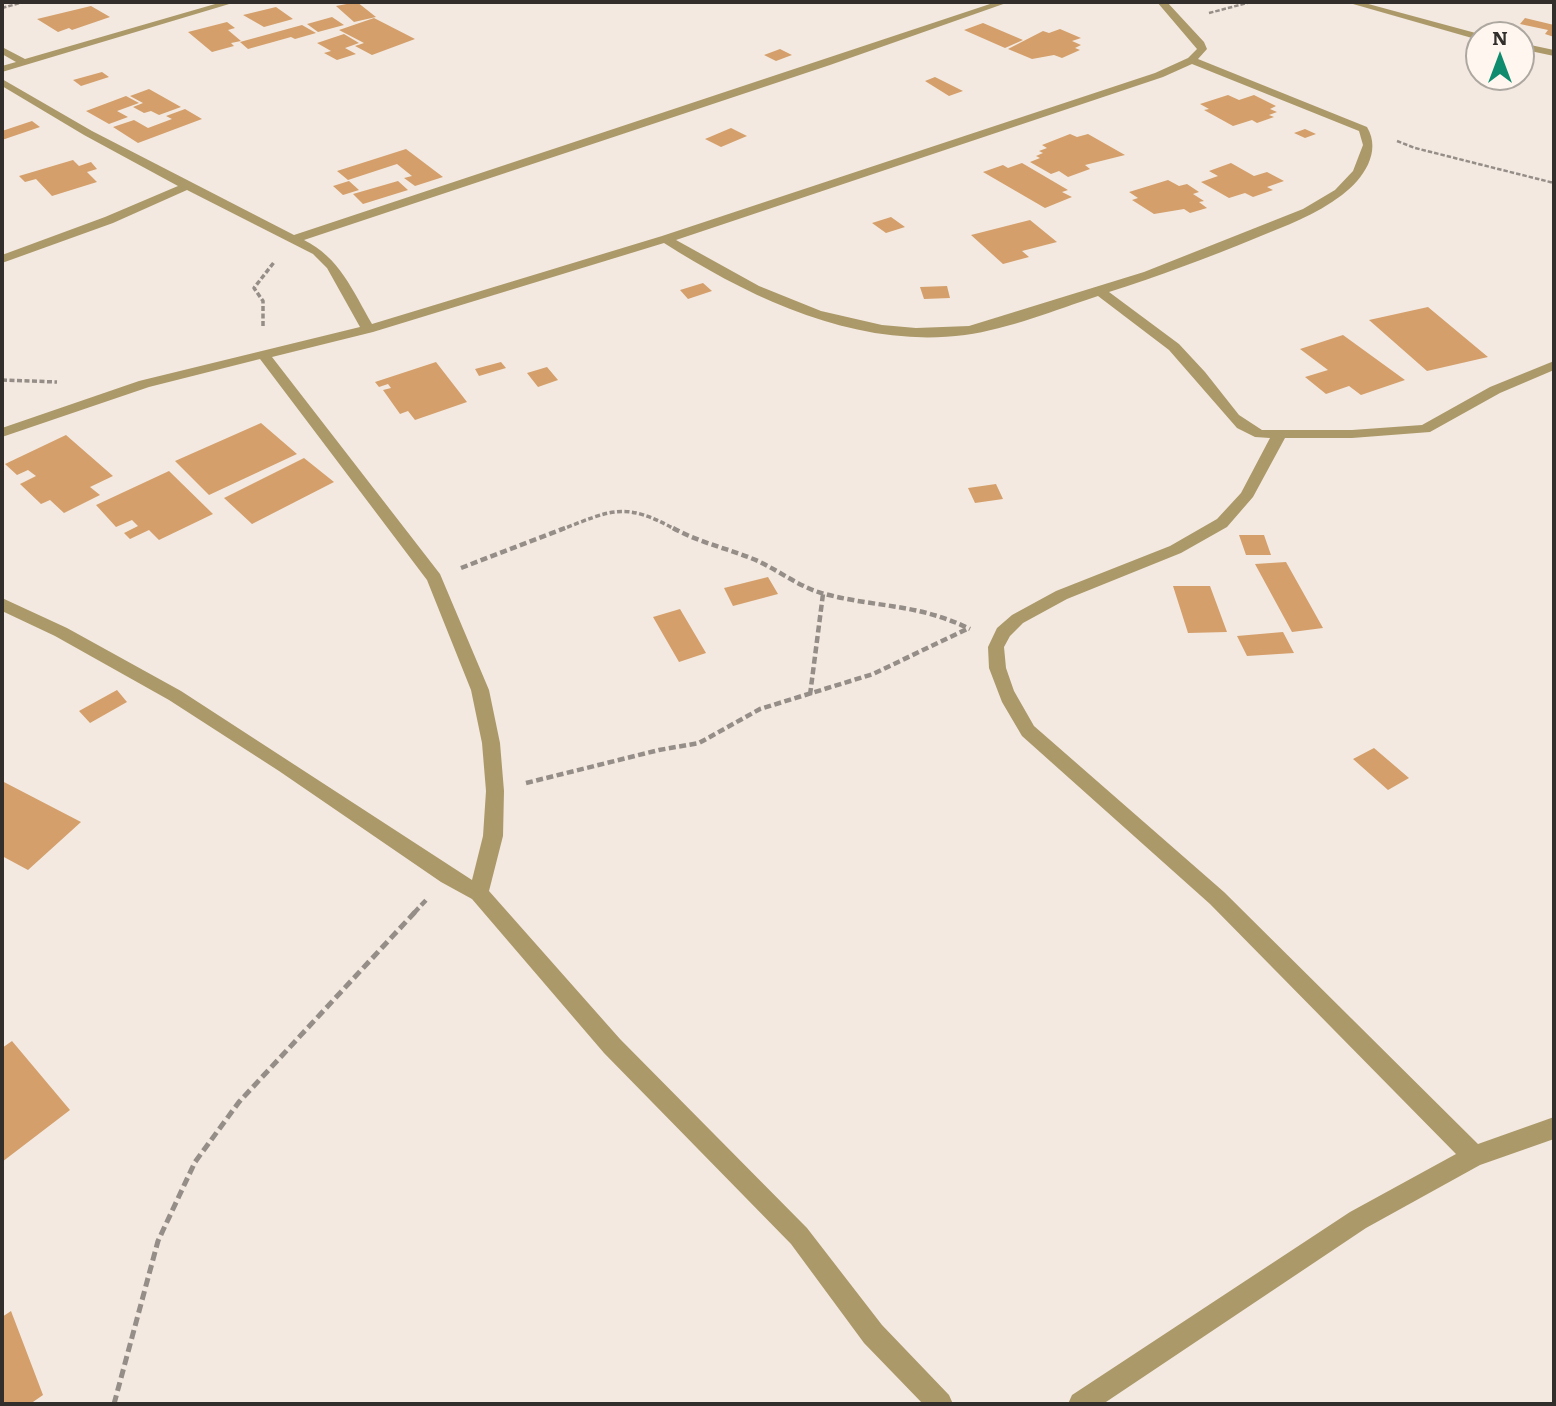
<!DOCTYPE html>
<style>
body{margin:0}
#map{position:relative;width:1556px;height:1406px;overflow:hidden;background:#f3e9e0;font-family:Literata,serif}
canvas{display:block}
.frame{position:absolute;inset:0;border:4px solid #322e2b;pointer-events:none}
.north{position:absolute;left:1465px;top:21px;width:70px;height:70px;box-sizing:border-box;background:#fff7ef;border:2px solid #ada7a1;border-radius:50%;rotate:0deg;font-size:19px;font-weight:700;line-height:28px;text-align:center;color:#322e2b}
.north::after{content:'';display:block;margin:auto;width:24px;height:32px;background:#0f8b6e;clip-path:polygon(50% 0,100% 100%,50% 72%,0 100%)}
</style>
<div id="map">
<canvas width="1556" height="1406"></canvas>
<div class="frame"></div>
<div class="north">N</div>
</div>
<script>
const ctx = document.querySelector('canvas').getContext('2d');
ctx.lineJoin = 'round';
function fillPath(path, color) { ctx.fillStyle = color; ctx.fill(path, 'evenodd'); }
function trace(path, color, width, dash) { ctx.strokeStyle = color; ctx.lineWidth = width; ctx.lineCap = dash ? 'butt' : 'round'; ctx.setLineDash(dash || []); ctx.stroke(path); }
fillPath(new Path2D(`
 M357,2L376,17L354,22L336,6Z
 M91,6L110,17L72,30L69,28L58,32L37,19Z
 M276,7L293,19L264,27L243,15Z
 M332,17L344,25L318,32L307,24Z
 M374,18L415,39L372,55L355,46L364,43L339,30Z
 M1525,18L1554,25V37L1545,34L1548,30L1520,24Z
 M227,22L235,28L228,30L241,41L231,43L234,46L212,52L188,32Z
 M983,23L1023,40L1005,48L964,30Z
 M302,25L316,33L295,39L291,37L248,49L240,42Z
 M1060,29L1081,38L1072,41L1081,45L1075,48L1080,50L1062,58L1054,55L1032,59L1008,49L1043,31L1049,33Z
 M344,34L359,43L345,48L356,54L337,60L324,53L331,51L317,43Z
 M780,49L792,55L776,61L764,55Z
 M102,72L109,77L81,86L73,80Z
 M935,77L963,91L949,96L925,81Z
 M149,89L181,107L159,115L151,111L144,113L133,107L143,103L130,96Z
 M1228,95L1239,100L1254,95L1276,106L1270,109L1277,112L1269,115L1274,117L1257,123L1252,120L1233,126L1204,110L1209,109L1200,104Z
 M126,96L139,103L117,111L128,117L109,124L86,111Z
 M185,109L202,119L138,143L113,127L134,120L148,128L172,119L166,116Z
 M32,121L40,127L2,140V131Z
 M731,128L747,136L721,147L705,139Z
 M1305,129L1316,134L1305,138L1294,133Z
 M1070,134L1077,137L1088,134L1125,155L1085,165L1090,169L1068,177L1059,171L1051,174L1030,162L1040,158L1036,156L1043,153L1039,151L1047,148L1042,145Z
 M406,149L443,177L415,186L404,178L412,176L397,164L348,180L337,171Z
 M73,160L79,166L91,162L97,169L87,172L97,182L52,196L36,179L25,182L19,176Z
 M1022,163L1068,190L1062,192L1072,197L1045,208L983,172L1003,165L1008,168Z
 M1231,163L1254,176L1267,172L1284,181L1267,187L1273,190L1253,197L1245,193L1229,198L1201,182L1218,176L1209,171Z
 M1168,180L1179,186L1187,184L1199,192L1193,194L1204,201L1199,202L1207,208L1190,213L1184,209L1154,214L1132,200L1138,198L1129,192Z
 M349,181L359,190L343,195L333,186Z
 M398,181L408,190L363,204L353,194Z
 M891,217L905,227L886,233L872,223Z
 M1030,220L1057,242L1022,251L1029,257L1003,264L971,235Z
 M703,283L712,291L688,299L680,290Z
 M947,286L950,298L924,299L920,287Z
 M1428,307L1488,357L1427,371L1369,320Z
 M1343,335L1405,380L1361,395L1349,386L1326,394L1305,377L1328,370L1300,349Z
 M436,362L467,402L415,420L408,411L400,414L383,390L391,388L388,384L379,387L375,382Z
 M501,362L506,368L479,376L475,369Z
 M547,367L558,380L538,387L527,373Z
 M261,423L297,454L209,495L175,461Z
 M66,435L113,476L90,487L100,495L64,513L50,500L41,504L20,484L36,476L28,470L17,475L5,464Z
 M304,458L334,482L252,524L224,498Z
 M169,471L213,514L159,540L149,530L130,539L124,533L138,526L132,520L116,527L96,505Z
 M996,484L1003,499L975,503L968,488Z
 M1239,535H1264L1271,555H1246Z
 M1286,562L1323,628L1292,632L1255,564Z
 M768,577L778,594L733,606L724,588Z
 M1173,586H1210L1227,632L1188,633Z
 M680,609L706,653L679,662L653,617Z
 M1283,632L1294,653L1247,656L1237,636Z
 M117,690L127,702L90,723L79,711Z
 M1374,748L1409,778L1388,790L1353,759Z
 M2,781L81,822L28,870L2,856Z
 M12,1041L70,1110L2,1162V1048Z
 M11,1311L43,1395L30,1404H2V1317Z`), '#d49f6b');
trace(new Path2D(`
 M2,8L24,2
 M1209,13L1251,2
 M1397,141L1415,148L1554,183`), '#958e88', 2.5, [4.5, 2]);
trace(new Path2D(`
 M263,326V301L254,288L275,261
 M2,380L57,382
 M560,530C612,510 625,501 676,530`), '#958e88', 3.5, [5, 2.5]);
trace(new Path2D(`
 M673,528C700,543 730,549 758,561C781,572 801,588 825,594C878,608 917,603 970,629
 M461,568L565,528
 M810,695L823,594
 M526,783L659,750L699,743L760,709L873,674L969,628
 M414,913L427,899`), '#958e88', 4.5, [7, 3.5]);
trace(new Path2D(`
 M114,1404L158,1241L195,1162L239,1102L415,912`), '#958e88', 5, [9, 4.5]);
fillPath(new Path2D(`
 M222,2H236L2,72V66L16,62L2,54V47L25,59Z
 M996,2H1009L830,65L304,240C339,257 353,291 372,324L662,236L1155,73L1188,58L1197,49L1157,2H1167L1204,42L1207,49L1198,59L1367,127C1382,152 1363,179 1342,195C1316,215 1285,226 1256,238C1207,258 1159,276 1109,292L1179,344L1205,372L1239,415L1262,430H1352L1422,425L1490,387L1554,361V370L1500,393L1430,432L1352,438H1285L1253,497L1227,527L1181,553L1067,599L1023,623L1010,636L1004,647L1006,668L1014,691L1034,726L1224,892L1478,1144L1554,1117V1139L1480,1165L1366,1228L1103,1404H1068L1072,1395L1350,1212L1456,1154L1210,904L1022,736L1002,702L989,668L988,647L997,628L1012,615L1056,591L1170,546L1217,519L1241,493L1270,438L1255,437L1237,428L1169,350L1098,296C1055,310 1009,329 965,335C857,349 752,299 664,243L373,332L272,357L440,574L489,690L500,743L504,791L503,836L489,891L620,1039L807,1228L882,1325L949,1395L953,1404H923L864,1343L791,1244L604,1053L472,899L441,882L279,771L169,700L55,636L2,611V598L67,628L181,691L472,880L483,836L486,791L482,743L471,690L427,580L260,359L149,387L2,437V428L139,381L360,327L327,268L313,254L187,190L113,223L2,263V255L105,217L178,186L84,135L2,86V79L92,131L294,235ZM1192,64L1359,131L1363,145L1353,171L1335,190L1303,209L1144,272L969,326L916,328L882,325L821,311L759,286L676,240L1163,77Z
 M1346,2H1361L1483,35H1479V40Z
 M1521,43L1554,50V56L1521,49Z`), '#ac9969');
</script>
